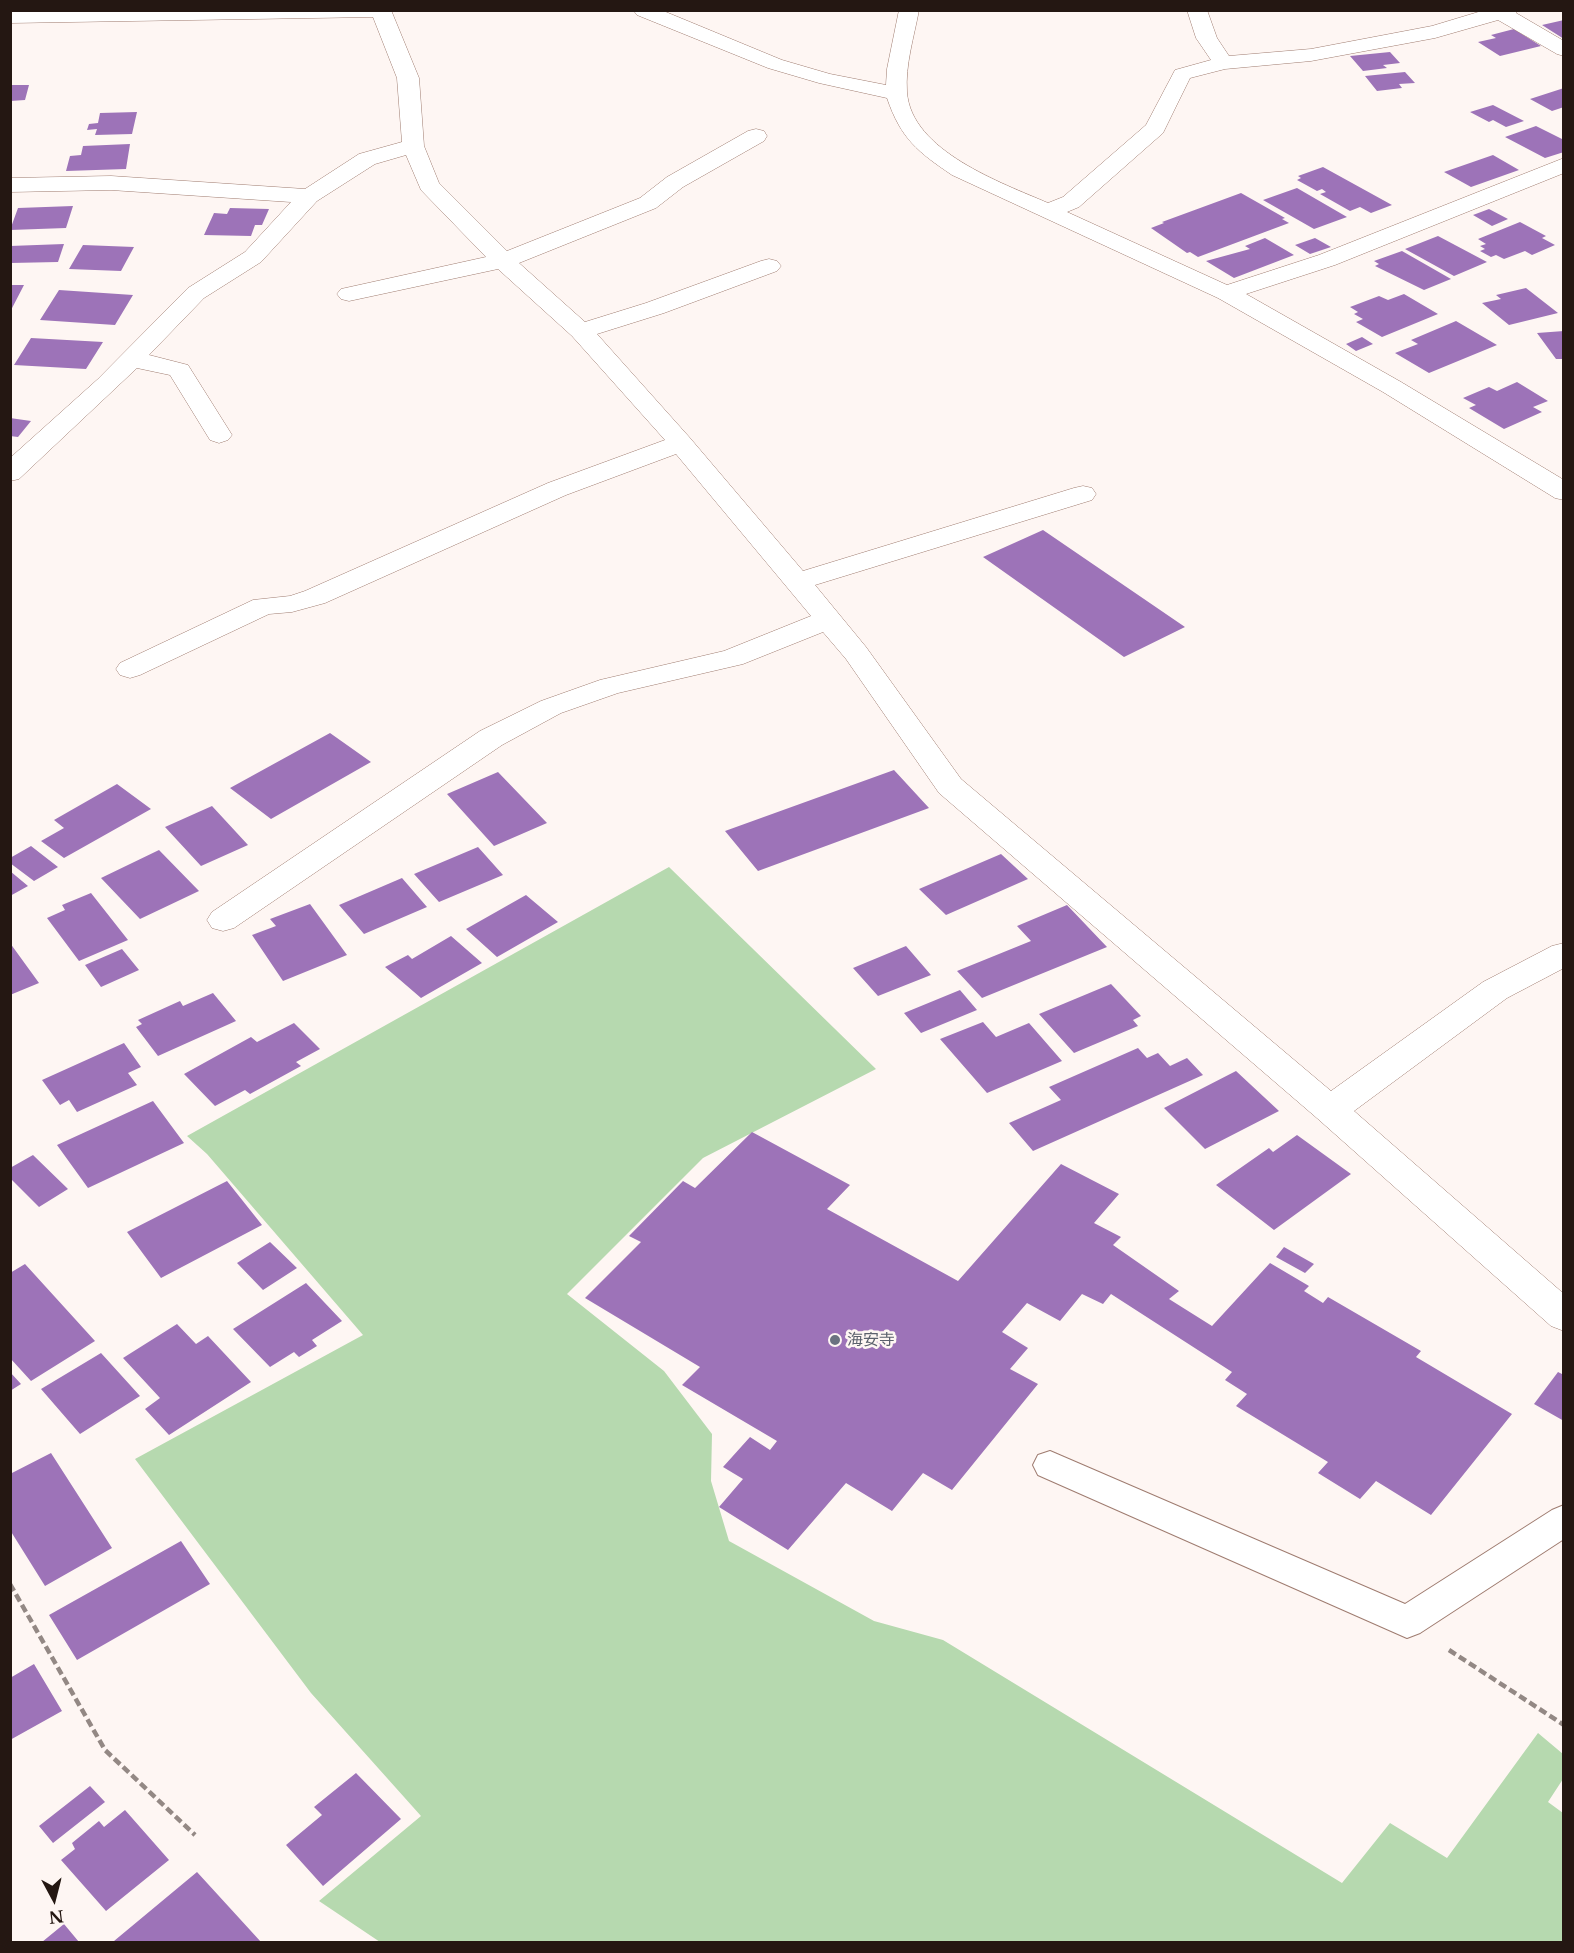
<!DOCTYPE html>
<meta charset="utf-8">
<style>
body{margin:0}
#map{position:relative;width:1574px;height:1953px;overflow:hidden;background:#fef6f3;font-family:"Libre Baskerville",serif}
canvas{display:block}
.frame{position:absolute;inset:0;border:12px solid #241712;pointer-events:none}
.north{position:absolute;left:24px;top:1869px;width:60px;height:60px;-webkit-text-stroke:4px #fef6f3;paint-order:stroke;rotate:173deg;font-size:16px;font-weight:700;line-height:24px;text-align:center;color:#241712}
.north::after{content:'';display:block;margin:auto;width:21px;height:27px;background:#241712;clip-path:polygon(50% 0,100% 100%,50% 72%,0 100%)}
</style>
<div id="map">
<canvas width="1574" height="1953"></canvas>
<div class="frame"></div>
<div class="north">N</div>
</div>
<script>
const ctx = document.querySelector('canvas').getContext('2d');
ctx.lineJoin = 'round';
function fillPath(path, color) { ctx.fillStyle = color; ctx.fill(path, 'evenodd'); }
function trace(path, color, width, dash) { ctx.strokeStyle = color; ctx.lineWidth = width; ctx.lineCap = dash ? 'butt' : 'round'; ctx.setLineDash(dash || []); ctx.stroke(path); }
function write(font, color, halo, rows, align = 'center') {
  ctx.font = font + ' "Libre Baskerville","Noto Sans JP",serif'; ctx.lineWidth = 5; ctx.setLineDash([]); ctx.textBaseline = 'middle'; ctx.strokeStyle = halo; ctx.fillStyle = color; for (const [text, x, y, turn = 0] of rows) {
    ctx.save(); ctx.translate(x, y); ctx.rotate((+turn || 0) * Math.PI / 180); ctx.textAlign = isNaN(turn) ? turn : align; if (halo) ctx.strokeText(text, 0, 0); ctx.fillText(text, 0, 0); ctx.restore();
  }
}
fillPath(new Path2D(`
 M669,867L876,1069L703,1158L567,1294L664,1371L712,1434L711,1481L729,1541L874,1621L943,1640L1342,1883L1390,1823L1447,1858L1538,1733L1563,1754V1779L1548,1802L1563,1813V1942H380L319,1901L421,1816L311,1693L135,1459L363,1335L207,1154L187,1136Z`), '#b6d9af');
fillPath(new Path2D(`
 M1564,20V39L1542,25Z
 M1514,29L1541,46L1500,56L1478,42L1496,38L1491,35Z
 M1390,52L1400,63L1383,65L1387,68L1363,71L1350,56Z
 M1405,72L1415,83L1399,84L1402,88L1377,91L1365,76Z
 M10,85H29L25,100L10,101Z
 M1564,88V107L1552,111L1530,99Z
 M1493,105L1524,121L1506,127L1493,120L1489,122L1470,112Z
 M137,112L132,134L95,135L97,129L87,130L89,124L98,123L100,113Z
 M1536,126L1564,140V152L1545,158L1505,137Z
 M130,144L126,169L66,171L70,156L81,155L83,146Z
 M1493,155L1519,170L1471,187L1444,172Z
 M1323,167L1392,205L1371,213L1360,207L1350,211L1320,194L1326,192L1322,189L1317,191L1297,180L1301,178L1298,176Z
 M1297,188L1347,217L1314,229L1263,200Z
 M1241,193L1285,218L1282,219L1289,223L1198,257L1190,252L1187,253L1151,228L1164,223L1162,222Z
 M73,206L66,228L10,230L18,208Z
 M230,208L269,209L262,225H255L251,236L204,235L214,213L227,214Z
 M1489,209L1508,219L1492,226L1473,215Z
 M1520,222L1546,236L1542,238L1555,245L1532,255L1525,251L1504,259L1496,255L1491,257L1480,251L1485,249L1480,246L1486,244L1478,239Z
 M1438,236L1487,262L1454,276L1405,249Z
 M1265,238L1294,255L1234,278L1206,261L1250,249L1245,246Z
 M1315,238L1331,247L1310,254L1295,245Z
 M64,244L58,262L10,263V246Z
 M83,245L134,247L121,271L69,269Z
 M1402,251L1451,279L1424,290L1375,266L1379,264L1374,261Z
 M10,285H24L10,312Z
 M1526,288L1558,313L1509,325L1482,303L1501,299L1496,295Z
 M59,290L133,295L115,325L40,320Z
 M1404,294L1438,314L1382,337L1356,322L1363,319L1354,314L1358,312L1350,307L1379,296L1388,300Z
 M1456,321L1497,345L1429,373L1395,353L1418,344L1411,340Z
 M1564,331V359H1556L1537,333Z
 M1362,337L1373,344L1356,351L1346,344Z
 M31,338L103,342L86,369L14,365Z
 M1517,382L1548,401L1533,407L1542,412L1504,429L1469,408L1476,405L1463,398L1489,387L1497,391Z
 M10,418L31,421L18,437L10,436Z
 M1043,530L1185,627L1124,657L983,557Z
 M330,733L371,762L271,819L230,788Z
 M894,770L929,808L758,871L725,831Z
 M498,772L547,823L494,846L447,794Z
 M117,784L151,809L64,858L41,841L64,828L54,820Z
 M212,806L248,845L201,866L165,827Z
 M31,846L58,867L34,881L10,863V858Z
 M478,847L503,875L439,902L414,874Z
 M159,850L199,891L140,919L101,878Z
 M1001,854L1028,879L946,915L919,889Z
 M10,871L28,886L10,896Z
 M402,878L427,907L364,934L339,905Z
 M91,893L128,940L79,961L47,918L65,910L62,905Z
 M526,895L558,922L497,957L466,929Z
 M310,904L347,955L283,981L252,935L276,926L270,919Z
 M1067,905L1107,947L982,998L957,971L1031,941L1017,926Z
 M451,936L482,963L421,998L385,967L408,955L412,959Z
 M10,943L39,983L10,995Z
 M906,946L931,975L878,996L853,968Z
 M122,949L139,970L101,987L85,965Z
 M1111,984L1141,1016L1133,1020L1138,1026L1074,1053L1039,1014Z
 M960,990L977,1010L921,1033L904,1013Z
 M213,993L236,1021L158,1056L136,1027L142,1024L138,1020L180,1001L183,1006Z
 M983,1022L996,1037L1029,1023L1062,1061L987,1093L940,1039Z
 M294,1023L320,1049L296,1062L301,1066L250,1094L245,1090L215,1106L184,1074L251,1037L257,1042Z
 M124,1043L141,1067L128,1073L137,1085L77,1112L69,1100L60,1105L42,1080Z
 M1138,1048L1147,1058L1158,1053L1170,1066L1187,1058L1203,1075L1033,1151L1009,1123L1061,1100L1049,1087Z
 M1236,1071L1279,1111L1205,1149L1164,1108Z
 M153,1101L184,1143L88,1188L57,1145Z
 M752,1132L850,1185L827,1209L958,1281L1061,1164L1119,1194L1094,1223L1121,1237L1113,1245L1179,1291L1169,1299L1212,1326L1270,1263L1309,1286L1304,1291L1323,1303L1328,1297L1421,1351L1416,1357L1512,1414L1431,1515L1376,1481L1360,1499L1318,1473L1328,1462L1236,1406L1247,1394L1225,1380L1232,1372L1111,1294L1103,1304L1082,1294L1060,1321L1027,1303L1002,1332L1028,1348L1010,1369L1038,1384L952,1490L923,1473L892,1511L846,1483L788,1550L719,1507L743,1479L723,1467L750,1437L770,1450L777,1441L682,1385L700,1367L585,1298L641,1242L629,1236L683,1181L695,1188Z
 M1297,1135L1351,1174L1274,1230L1216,1185L1269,1148L1273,1152Z
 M33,1155L68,1189L39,1207L10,1178V1168Z
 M227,1181L262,1225L161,1278L127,1232Z
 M270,1242L297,1268L263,1290L237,1263Z
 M1284,1247L1314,1264L1305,1273L1276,1257Z
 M25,1264L95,1341L31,1381L10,1358V1273Z
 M306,1283L342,1321L312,1340L317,1346L299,1357L294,1352L270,1367L233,1329Z
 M177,1324L196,1344L208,1336L251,1382L169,1435L145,1409L160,1398L123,1358Z
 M101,1353L140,1396L80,1434L41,1389Z
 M10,1372L21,1384L10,1391Z
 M1558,1372L1564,1375V1421L1534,1404Z
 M51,1453L112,1548L45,1586L10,1530V1474Z
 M181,1541L210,1584L77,1660L49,1615Z
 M34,1664L62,1711L10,1740V1678Z
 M356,1773L401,1819L323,1886L286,1845L322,1815L314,1807Z
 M90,1786L105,1802L53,1843L39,1826Z
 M125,1810L169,1860L106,1911L61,1860L75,1849L72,1843L99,1821L104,1827Z
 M197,1872L261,1942L114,1941Z
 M64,1924L79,1942H42Z`), '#9d73b8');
const lane = new Path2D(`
 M1050,1451L1405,1604L1552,1510L1564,1505V1539L1420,1633L1407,1638L1038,1475L1033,1465L1038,1455Z`);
const street = new Path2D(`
 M391,10L419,78L424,146L439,183L507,251L640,198L667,177L748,131L756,129L764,131L767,136L764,141L683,187L656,208L519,263L585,322L646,303L761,261L769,259L777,261L781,266L777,271L664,313L597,334L690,438L803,571L1074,488L1083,486L1092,488L1096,494L1092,500L815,585L866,647L961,779L1331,1091L1483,982L1552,946L1564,943V968L1507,998L1354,1111L1564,1294V1331L1551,1326L1318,1119L939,793L846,659L823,632L743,664L618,693L561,713L502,745L234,928L223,931L212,928L207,920L212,912L480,731L541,701L600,680L724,651L811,616L676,454L566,495L325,603L292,612L269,614L140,675L130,678L120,675L116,669L120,663L253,600L290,596L305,591L548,483L665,440L572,336L498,269L349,301L341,299L337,294L341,289L486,257L421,190L406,155L375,164L317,201L261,262L204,298L149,355L188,365L232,435L228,440L219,443L210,440L170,375L137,368L19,479L10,481V458L98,379L188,288L245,252L291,202L111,190L10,192V178L111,176L305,189L359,154L402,142L397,78L373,17L10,23V11Z
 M661,10L782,60L830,74L886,85L887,69L899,10H919C914,37 905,65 907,92C911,151 1002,183 1048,203L1063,197L1146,125L1175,70L1211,60L1196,38L1187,10H1207L1217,38L1229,56L1311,49L1432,26L1485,10H1518L1516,13L1564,41V56L1557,54L1498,20L1435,38L1311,61L1225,69L1190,78L1163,133L1079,207L1067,212L1227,285L1319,255L1564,158V173L1335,265L1246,294L1401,382L1564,480V500L1555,498L1383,392L1218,298L952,175C918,152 901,139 887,98L819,83L768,68L637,15L634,11Z`);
trace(lane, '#9f7c70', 2);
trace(street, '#9f7c70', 1);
trace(new Path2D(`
 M10,1584L105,1750L195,1835
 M1449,1650L1564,1725`), '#938884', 4.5, [8, 4]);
fillPath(lane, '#fff');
fillPath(street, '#fff');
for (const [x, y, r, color] of [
 [835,1340,6,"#6b7280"]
]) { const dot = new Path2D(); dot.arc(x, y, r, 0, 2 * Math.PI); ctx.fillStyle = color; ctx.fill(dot); trace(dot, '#fef6f3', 2); }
write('16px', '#5b616d', '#fef6f3', [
 ["海安寺",847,1340]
], 'left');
</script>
